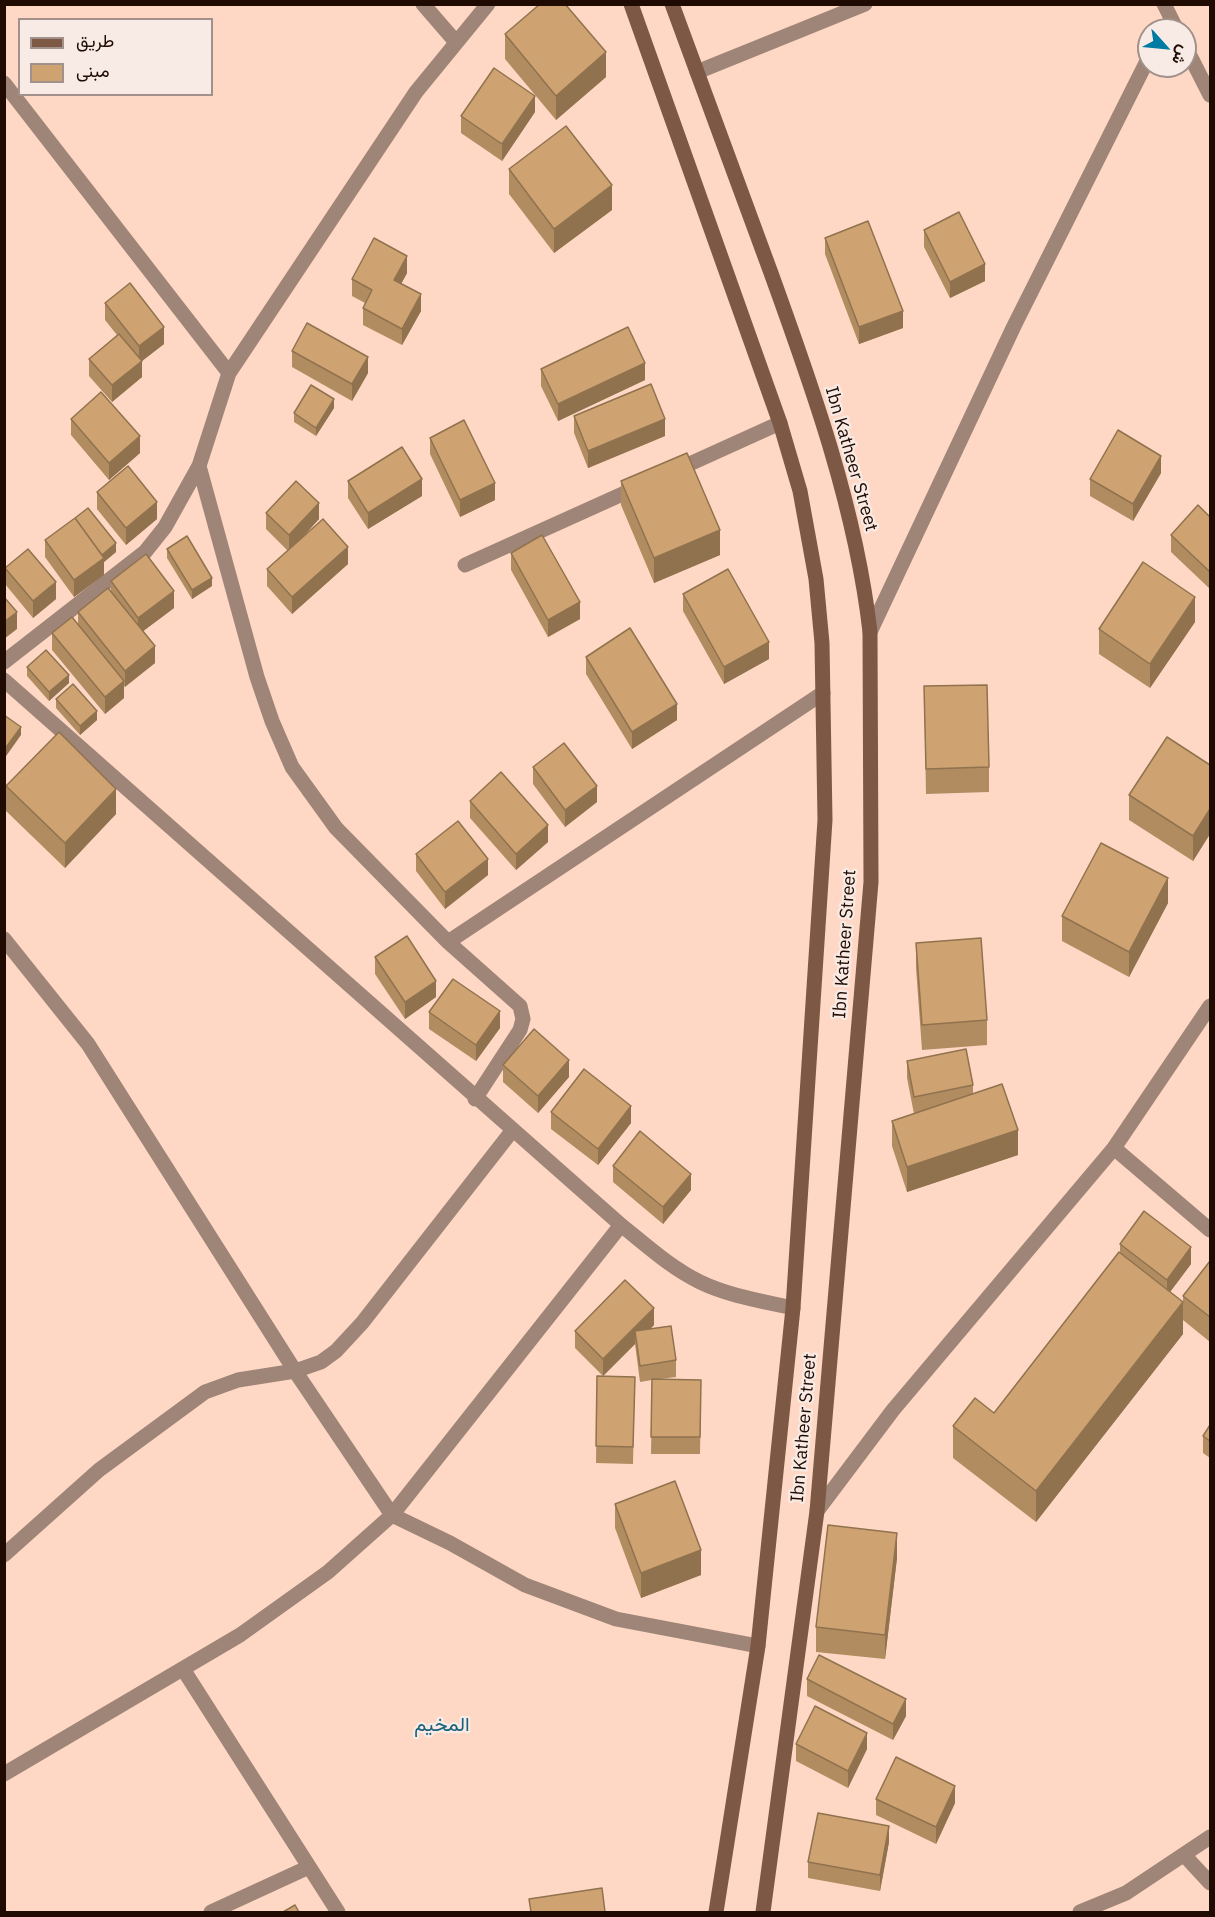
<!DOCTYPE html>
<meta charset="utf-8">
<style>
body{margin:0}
#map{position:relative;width:1215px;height:1917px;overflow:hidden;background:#fed8c4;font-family:"IBM Plex Sans",Vazirmatn,sans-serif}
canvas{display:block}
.frame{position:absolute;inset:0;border:6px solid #1f0b02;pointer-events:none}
.legend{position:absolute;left:18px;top:18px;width:195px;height:78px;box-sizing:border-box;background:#f8ebe5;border:2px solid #a1918a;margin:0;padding:8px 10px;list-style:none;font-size:18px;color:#1f0b02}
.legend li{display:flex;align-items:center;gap:12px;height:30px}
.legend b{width:30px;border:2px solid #a1918a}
.north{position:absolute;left:1137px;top:18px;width:60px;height:60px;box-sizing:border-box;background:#f8ebe5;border:2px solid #a1918a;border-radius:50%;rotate:117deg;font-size:16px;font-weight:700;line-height:24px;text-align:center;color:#1f0b02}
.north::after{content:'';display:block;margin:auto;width:21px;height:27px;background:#027ba3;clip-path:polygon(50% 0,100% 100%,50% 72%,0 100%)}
</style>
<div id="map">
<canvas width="1215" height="1917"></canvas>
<div class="frame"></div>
<ul class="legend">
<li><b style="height:8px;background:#7d5945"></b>طريق</li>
<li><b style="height:16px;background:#cea371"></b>مبنى</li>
</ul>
<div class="north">ش</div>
</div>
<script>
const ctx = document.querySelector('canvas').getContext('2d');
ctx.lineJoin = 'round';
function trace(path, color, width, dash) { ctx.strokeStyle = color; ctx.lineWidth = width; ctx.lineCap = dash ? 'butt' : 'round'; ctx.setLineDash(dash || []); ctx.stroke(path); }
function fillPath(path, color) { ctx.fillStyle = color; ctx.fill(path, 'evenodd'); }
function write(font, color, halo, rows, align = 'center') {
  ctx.font = font + ' "IBM Plex Sans",Vazirmatn,sans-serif'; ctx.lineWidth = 4.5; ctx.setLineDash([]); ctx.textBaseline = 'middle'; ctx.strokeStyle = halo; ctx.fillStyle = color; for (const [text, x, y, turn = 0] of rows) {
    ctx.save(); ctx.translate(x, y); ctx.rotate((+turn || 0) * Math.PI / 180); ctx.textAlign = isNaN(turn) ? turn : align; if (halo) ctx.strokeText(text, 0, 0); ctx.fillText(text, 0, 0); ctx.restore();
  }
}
trace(new Path2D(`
 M423,4L455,41
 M1164,4L1177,30
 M1185,46L1210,95
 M697,72L865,4
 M4,83L229,373
 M199,466L257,677L272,721L292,767L336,828L448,942L520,1006L523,1019L520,1030L475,1099
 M674,471L780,423
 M465,565L638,487
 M870,632L1014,326L1149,57
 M4,662L145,552L165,527L199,466L229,373L416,92L488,4
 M4,680L621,1225C646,1245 671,1268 700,1282C729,1296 762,1301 793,1308
 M4,939L88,1044L295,1371L392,1515L450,1543L525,1585L616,1619L758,1646
 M448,942L823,693
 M1114,1148L1210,1230
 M817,1511L893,1410L1114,1148L1210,1006
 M4,1555L99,1470L205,1392L238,1380L295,1371L321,1362L336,1351L362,1323L512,1131
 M183,1669L338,1912
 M4,1774L240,1635L328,1572L392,1515L621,1225
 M1185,1856L1210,1883
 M211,1912L309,1867
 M1080,1912L1126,1893L1210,1837`), '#9f8577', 15);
trace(new Path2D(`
 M631,4L780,423L800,491L816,579L822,643L825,820L793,1308L758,1646L716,1912
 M672,4C705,94 738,184 771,273C813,389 856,509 870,632L871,882L817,1511L763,1912`), '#7d5945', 15);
fillPath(new Path2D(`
 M505,34L606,77L556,120L505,59Z
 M535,112L502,161L461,133V116Z
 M509,169L612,210L554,253L509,194Z
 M924,230L985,281L950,298L924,247Z
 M825,238L903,328L859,344L825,254Z
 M407,273L401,284L421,311L402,345L363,325V308L365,303L352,296V279Z
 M105,303L164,344L142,361V377L112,402L89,376V359L117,335L105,320Z
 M292,351L368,373L352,401L292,367Z
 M541,369L645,380L558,421L541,386Z
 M334,408L316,436L294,422V413Z
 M574,416L665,436L588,468L574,433Z
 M71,419L140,453L109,480L71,435Z
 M430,438L495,500L460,517L430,454Z
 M1161,473L1133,521L1090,496V479Z
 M348,481L422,496L368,529L348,498Z
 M621,481L720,555L654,583L621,505Z
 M97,492L157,519L126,545L97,509Z
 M266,513L319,519L301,539L348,564L292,614L267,586V569L288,551L266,529Z
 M1210,517V589L1171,552V535Z
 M45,540L116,552L104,562V575L74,597L45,557Z
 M167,549L212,586L192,599L167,558Z
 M511,553L580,619L548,637L511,570Z
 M5,568L56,599L33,618L5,584Z
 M111,581L174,608L143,631L155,663L124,687V698L105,714L52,650V633L78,624V612L111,591Z
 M683,594L769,659L724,684L683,611Z
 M1195,622L1150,688L1099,654V629Z
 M586,657L677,720L632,749L586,674Z
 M27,667L69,683L49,701L27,676Z
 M924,686L989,767V792L926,794Z
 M56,699L97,720L80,735L56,708Z
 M1210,765V834L1193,861L1129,820V795Z
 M533,767L597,802L565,827L533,784Z
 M6,786L116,814L65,868L6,811Z
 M470,801L548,842L516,870L470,818Z
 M416,854L488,875L445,909L416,871Z
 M1168,903L1129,977L1062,941V916Z
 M916,943L987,1020V1045L922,1050L916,968Z
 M375,957L436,997L405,1019L375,974Z
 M429,1012L500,1028L476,1061L429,1029Z
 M907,1061L973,1085V1094L1018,1155L907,1192L892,1146V1121L914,1114L907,1078Z
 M503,1065L569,1077L538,1113L503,1082Z
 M551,1112L631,1123L598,1165L551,1129Z
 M613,1166L691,1190L663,1224L613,1182Z
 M1120,1244L1191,1264L1170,1292L1183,1334L1036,1522L953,1458V1426L994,1413L1120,1253Z
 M1210,1261V1342L1183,1320V1296Z
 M654,1325L650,1329L676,1360V1377L660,1379L701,1397L700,1454H651L652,1380L640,1382L635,1344L603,1376L635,1377L633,1464L596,1463L597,1376H603L575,1348V1331Z
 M1210,1425V1458L1203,1453V1436Z
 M615,1504L701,1575L641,1598L615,1528Z
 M897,1558L885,1659L816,1652V1627Z
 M807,1679L906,1716L893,1740L807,1696Z
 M796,1744L867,1749L848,1788L796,1761Z
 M876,1799L955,1803L936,1844L876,1815Z
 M889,1842L880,1891L808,1878V1862Z`), '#b18c61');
fillPath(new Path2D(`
 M606,52V77L556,120V96Z
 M535,96V112L502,161V144Z
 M612,185V210L554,253V229Z
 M407,256V273L394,297V280Z
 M985,264V281L950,298V282Z
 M421,294V311L402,345V329Z
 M903,311V328L859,344V327Z
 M164,327V344L142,361V377L112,402V385L139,363V346Z
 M368,357V373L352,401V384Z
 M645,363V380L558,421V404Z
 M334,399V408L316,436V428Z
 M665,419V436L588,468V451Z
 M140,436V453L109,480V463Z
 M1161,456V473L1133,521V504Z
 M422,479V496L368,529V513Z
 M495,483V500L460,517V500Z
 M157,502V519L126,545V528Z
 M319,503V519L289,552V535Z
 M720,530V555L654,583V558Z
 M116,543V552L104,562V575L74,597V580Z
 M348,547V564L292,614V597Z
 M212,578V586L192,599V590Z
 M56,582V599L33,618V601Z
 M174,591V608L138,635V618Z
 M1195,597V622L1150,688V664Z
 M580,602V619L548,637V620Z
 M17,612V629L4,639V622Z
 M769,642V659L724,684V667Z
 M155,646V663L125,687V671Z
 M69,675V683L49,701V692Z
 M124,681V698L105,714V697Z
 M677,704V720L632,749V732Z
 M97,711V720L80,735V726Z
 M21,727V735L4,759V750Z
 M597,786V802L565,827V810Z
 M116,789V814L65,868V843Z
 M1210,809V834L1193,861V836Z
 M548,825V842L516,870V854Z
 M488,859V875L445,909V892Z
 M1168,878V903L1129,977V952Z
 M436,981V997L405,1019V1002Z
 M500,1011V1028L476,1061V1045Z
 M569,1060V1077L538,1113V1096Z
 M631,1106V1123L598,1165V1149Z
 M1018,1130V1155L907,1192V1167Z
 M691,1174V1190L663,1224V1207Z
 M1191,1247V1264L1167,1296V1280Z
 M1183,1302V1334L1036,1522V1491Z
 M654,1308V1325L636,1343L635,1331V1344L603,1376V1359Z
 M897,1533V1558L885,1659V1635Z
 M701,1550V1575L641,1598V1573Z
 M906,1699V1716L893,1740V1724Z
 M867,1733V1749L848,1788V1771Z
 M955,1786V1803L936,1844V1827Z
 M889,1826V1842L880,1891V1875Z`), '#90724f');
const building = new Path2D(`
 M540,4H565L606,52L556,96L505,34Z
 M494,68L535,96L502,144L461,116Z
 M566,126L612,185L554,229L509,169Z
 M959,212L985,264L950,282L924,230Z
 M868,221L903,311L859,327L825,238Z
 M374,238L407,256L394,280L421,294L402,329L363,308L372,290L352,279Z
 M130,283L164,327L139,346L105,303Z
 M307,323L368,357L352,384L292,351Z
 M628,327L645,363L558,404L541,369Z
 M119,334L142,361L112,385L89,359Z
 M651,384L665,419L588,451L574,416Z
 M311,385L334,399L316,428L294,413Z
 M101,392L140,436L109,463L71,419Z
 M464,420L495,483L460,500L430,438Z
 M1118,430L1161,456L1133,504L1090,479Z
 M402,447L422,479L368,513L348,481Z
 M687,453L720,530L654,558L621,481Z
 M128,466L157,502L126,528L97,492Z
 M296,481L319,503L289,535L266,513Z
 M1198,505L1210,517V572L1171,535Z
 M88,508L116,543L102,555L75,518Z
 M75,518L104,558L74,580L45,540Z
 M323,519L348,547L292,597L267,569Z
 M542,535L580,602L548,620L511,553Z
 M187,536L212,578L192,590L167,549Z
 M28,549L56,582L33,601L5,568Z
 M146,554L174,591L138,618L111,581Z
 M1143,562L1195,597L1150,664L1099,629Z
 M728,569L769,642L724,667L683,594Z
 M108,588L155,646L125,671L78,612Z
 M4,597L17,612L4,622Z
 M72,617L124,681L105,697L52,633Z
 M630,628L677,704L632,732L586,657Z
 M46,650L69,675L49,692L27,667Z
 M73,684L97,711L80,726L56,699Z
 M987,685L989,767L926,769L924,686Z
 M4,715L21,727L4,750Z
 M59,732L116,789L65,843L6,786Z
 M1167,737L1210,765V809L1193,836L1129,795Z
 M564,743L597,786L565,810L533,767Z
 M501,772L548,825L516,854L470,801Z
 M458,821L488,859L445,892L416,854Z
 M1101,843L1168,878L1129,952L1062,916Z
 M407,936L436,981L405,1002L375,957Z
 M981,938L987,1020L922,1025L916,943Z
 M453,979L500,1011L476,1045L429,1012Z
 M534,1029L569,1060L538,1096L503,1065Z
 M966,1049L973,1085L914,1097L907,1061Z
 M584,1069L631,1106L598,1149L551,1112Z
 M1002,1084L1018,1130L907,1167L892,1121Z
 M640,1131L691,1174L663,1207L613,1166Z
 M1144,1211L1191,1247L1167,1280L1120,1244Z
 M1119,1252L1183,1302L1036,1491L953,1426L975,1398L994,1413Z
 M1210,1261V1317L1183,1296Z
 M625,1280L654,1308L603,1359L575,1331Z
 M671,1326L676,1360L640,1366L635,1331Z
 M597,1376L635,1377L633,1447L596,1446Z
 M652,1379L701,1380L700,1437H651Z
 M1210,1425V1441L1203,1436Z
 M675,1481L701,1550L641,1573L615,1504Z
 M828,1525L897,1533L885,1635L816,1627Z
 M819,1655L906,1699L893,1724L807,1679Z
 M815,1706L867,1733L848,1771L796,1744Z
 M896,1757L955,1786L936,1827L876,1799Z
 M818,1813L889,1826L880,1875L808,1862Z
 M602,1888L605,1912H531L529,1899Z
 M295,1905L299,1912H283Z`);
fillPath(building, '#cea371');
trace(building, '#90724f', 1.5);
write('18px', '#1f0b02', '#f8ebe5', [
 ["Ibn Katheer Street",851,459,74],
 ["Ibn Katheer Street",845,944,-86],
 ["Ibn Katheer Street",804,1428,-85]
]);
write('20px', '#1b607c', '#f8ebe5', [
 ["المخيم",442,1725]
]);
</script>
